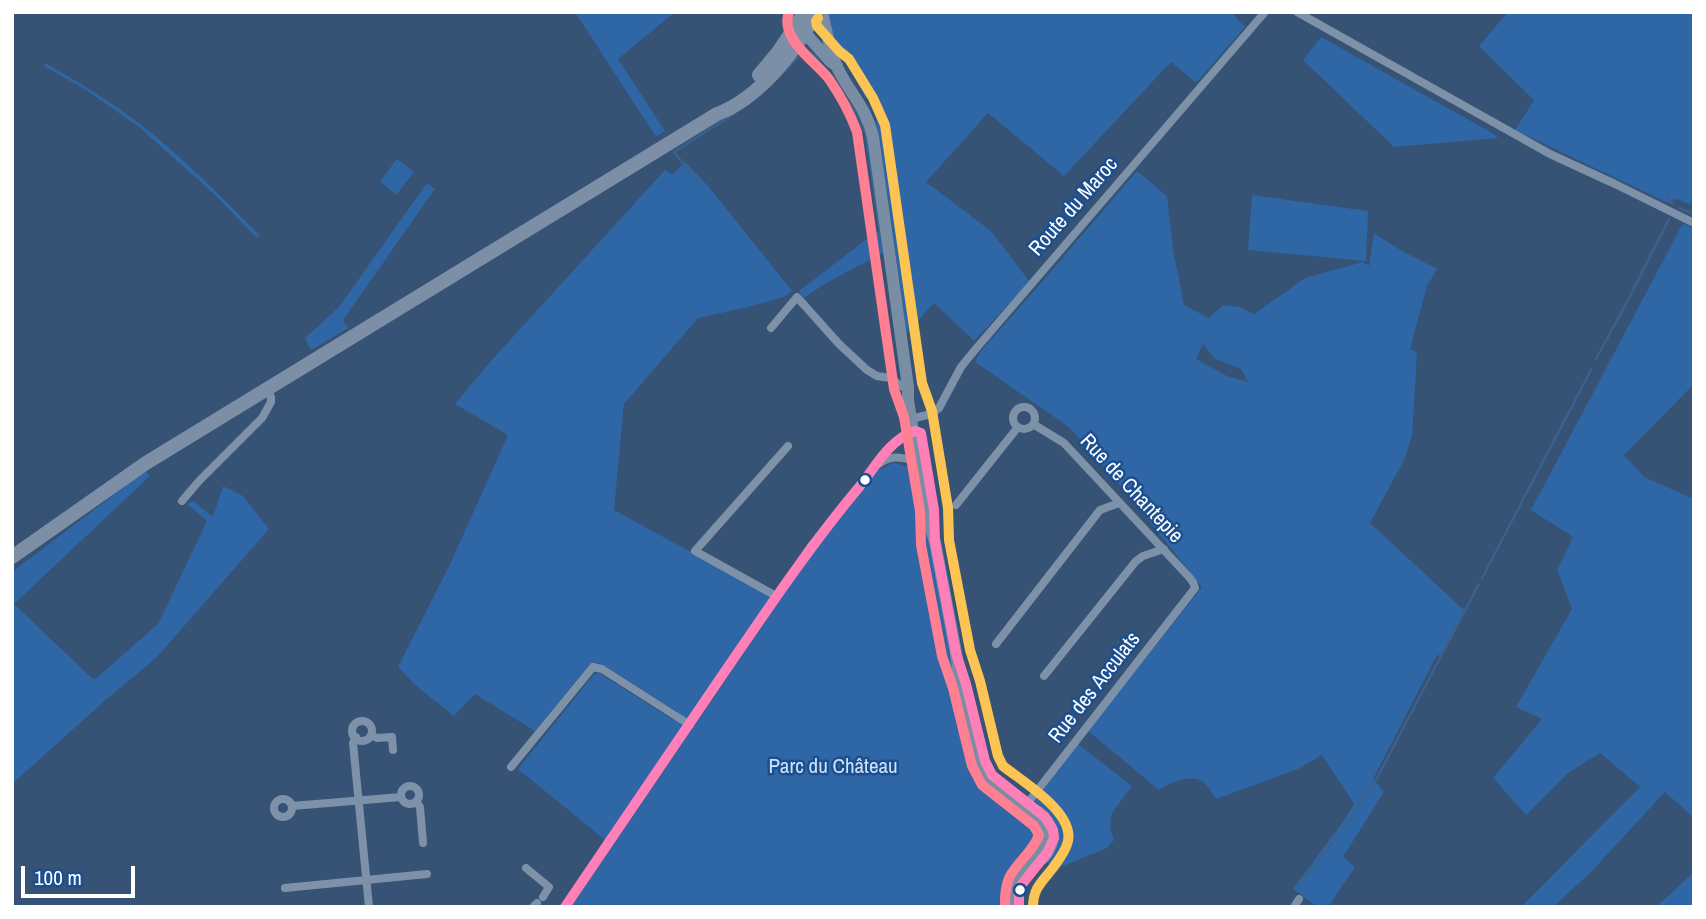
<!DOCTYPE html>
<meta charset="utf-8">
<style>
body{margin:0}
#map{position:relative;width:1706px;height:919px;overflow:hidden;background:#365274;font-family:"Archivo Narrow",sans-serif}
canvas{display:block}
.frame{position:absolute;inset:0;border:14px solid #fff;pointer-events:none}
.scale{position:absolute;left:21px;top:866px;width:114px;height:32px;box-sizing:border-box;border:4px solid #fff;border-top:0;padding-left:9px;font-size:21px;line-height:24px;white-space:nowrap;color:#fff;-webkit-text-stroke:5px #1b4f8f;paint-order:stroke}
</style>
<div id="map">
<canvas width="1706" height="919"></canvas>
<div class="frame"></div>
<div class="scale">100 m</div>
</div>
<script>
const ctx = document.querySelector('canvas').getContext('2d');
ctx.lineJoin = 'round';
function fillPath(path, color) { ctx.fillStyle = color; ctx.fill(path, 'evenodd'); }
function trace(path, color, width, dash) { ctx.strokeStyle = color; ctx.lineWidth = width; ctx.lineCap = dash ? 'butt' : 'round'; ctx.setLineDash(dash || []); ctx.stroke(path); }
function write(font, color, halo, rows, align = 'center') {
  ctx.font = font + ' "Archivo Narrow",sans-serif'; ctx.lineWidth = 5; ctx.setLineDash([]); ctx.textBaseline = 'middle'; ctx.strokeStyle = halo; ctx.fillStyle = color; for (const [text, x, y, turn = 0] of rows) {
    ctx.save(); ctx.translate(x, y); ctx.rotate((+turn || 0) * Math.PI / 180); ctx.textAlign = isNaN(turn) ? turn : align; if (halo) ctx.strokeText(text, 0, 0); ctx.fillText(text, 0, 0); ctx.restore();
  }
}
fillPath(new Path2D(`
 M575,12H675L618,59L665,131L656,137Z
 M827,12H1231L1245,27L1196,83L1171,62L1064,176L988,113L926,182L991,231L1030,282L974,341L934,303L906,334L891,219L873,100L866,99L832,34Z
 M1508,12H1694V197L1690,205L1678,199L1666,202L1515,130L1534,100L1479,46Z
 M1321,37L1494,134L1498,138L1394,147L1303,60Z
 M45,63C68,76 92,90 114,105C168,142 214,189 259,235L257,238L214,194L139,127L86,90L44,66Z
 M397,159L414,172L396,195L380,181Z
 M685,162L709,187L792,291L784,297L748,307L698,318L624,404L614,510L702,558L771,598L605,840L518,769L594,674L599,673L673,720L678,712L600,663L589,665L535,731L475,694L454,716L414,684L398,667L451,562L508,435L455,404L490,362L665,170L672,175Z
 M1137,171L1167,196L1173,249L1184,305L1209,318L1223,305L1240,307L1254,314L1305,278L1363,262L1369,266L1374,233L1402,251L1437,269L1427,286L1410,349L1417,352L1412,436L1404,460L1370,523L1464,610L1441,656L1437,655L1373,779L1384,792L1343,857L1355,867L1328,907H1318L1293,889L1340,826L1354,804L1322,755L1298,769L1216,799C1212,793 1208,785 1202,781C1190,774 1170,783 1159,790L1088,731L1202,587L1112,475L1069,427L975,362L981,351L1041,283ZM1203,344L1215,359L1241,369L1248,382L1227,376L1196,359Z
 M427,183L435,189L343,320L348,328L311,350L305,338L339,307Z
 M1252,195L1368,211L1366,261L1248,250Z
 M1683,223L1694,229V384L1624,455L1644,477L1694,499V818L1665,792L1590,873L1553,907H1521L1640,787L1600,753L1568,773L1526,815L1493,778L1542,719L1516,707L1572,609L1557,570L1573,537L1531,510Z
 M880,229L883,253L826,283L804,298L799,291Z
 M893,463L906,466L916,476L954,670L980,781L1036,825L1040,841L1007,883L1006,907H571L825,534L878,470Z
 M145,471L150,476L14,604L94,680L158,624L207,521L187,504L193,501L213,517L223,486L243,496L269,529L157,657L108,698L12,784V572Z
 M1078,744L1132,786L1112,813L1110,828L1114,840L1107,848L1054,870L1050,868L1048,863L1050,817L1036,805L1035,801Z
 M1694,872V907H1656Z`), '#2f66a5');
trace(new Path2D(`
 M778,78L801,54L809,51L815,56L831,77
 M836,84L859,118L866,135L880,233
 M699,183L674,152L735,113
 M1667,193L1668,200L1673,204
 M1679,208L1694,214
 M1596,359L1626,304L1669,219
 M1482,578L1592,368
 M1343,828L1376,780L1479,584
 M1298,887L1336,838`), '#3b618d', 2.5);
trace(new Path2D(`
 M1297,12L1550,154L1615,184L1694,223
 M771,328L797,297L839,344L867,370L877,376L890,378L903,387H908
 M1013 418a11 11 0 1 1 22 0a11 11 0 1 1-22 0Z
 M911,419L931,414L939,408L961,367L974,351L1265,12
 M879,464C899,448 913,469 924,453
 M182,501L199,481L262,418L271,402V397L267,388
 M956,505L1018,427
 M776,596L695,551L788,446
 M996,644L1100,510L1119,503
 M1044,676L1136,561L1143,556L1164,549
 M352 731a10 10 0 1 1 20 0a10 10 0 1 1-20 0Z
 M371,735L377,738L392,737L393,750
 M356,737L353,743L369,907
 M511,767L593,667L602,669L690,725
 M401 795a9 9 0 1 1 18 0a9 9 0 1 1-18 0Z
 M274 808a9 9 0 1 1 18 0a9 9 0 1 1-18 0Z
 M416,801L420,807L423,843
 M292,806L401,797
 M1023,809L1195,588L1193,582L1189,577L1064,443L1033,424
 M526,868L549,887L543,897
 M285,888L427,874
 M533,907L537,903
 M565,907L811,546L896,441L902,436L913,431L921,433
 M1294,907L1299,899`), '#7d92a8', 8);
trace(new Path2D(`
 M822,12C825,26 831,54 837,67C849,93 866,106 873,137L908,387V400C916,447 920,496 935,542L956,653L960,685L981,769L988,782L1034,818C1061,844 1027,858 1016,879C1011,888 1011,897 1011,907
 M805,33L830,61L837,66
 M1038,812C1055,825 1058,841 1043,858`), '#798da4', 12);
trace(new Path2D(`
 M759,75L779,51L805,12
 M12,557L146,463L717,114C758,99 797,51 816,12`), '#7d8ea7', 14);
trace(new Path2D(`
 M565,907C616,832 666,758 717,683C763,616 808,548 860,486C876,466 889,440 915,431L921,433L934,510L935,542L956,653L966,684L985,761L992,775L1045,817L1053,830L1054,838L1047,853L1022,884L1019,895V907`), '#ff80b8', 10);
trace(new Path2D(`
 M789,12C779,39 815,61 829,79C840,95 850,113 857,132L894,389L904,417L920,511L921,545L942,656L953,688L972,766L982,785L1034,826L1039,835C1033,852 1017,862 1009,878C1005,887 1005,897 1005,907`), '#ff8093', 10);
trace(new Path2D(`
 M818,18L816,21L817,26L839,51L849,59L873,98L885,125L922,383L932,411L948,508L949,540L970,650L980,681L998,756L1003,766C1023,782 1074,812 1068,841C1066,851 1058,861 1052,869C1041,883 1033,889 1033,907`), '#fcc553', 10);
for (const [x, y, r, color] of [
 [865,480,6,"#fff"],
 [1020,890,6,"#fff"]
]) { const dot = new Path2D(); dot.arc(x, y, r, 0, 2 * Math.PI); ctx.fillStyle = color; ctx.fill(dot); trace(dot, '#1b4f8f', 2.5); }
write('21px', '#fff', '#1b4f8f', [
 ["Route du Maroc",1074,207,-49],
 ["Rue de Chantepie",1131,489,47],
 ["Rue des Acculats",1095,688,-52]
]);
write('21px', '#cfe3fa', '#1b4f8f', [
 ["Parc du Château",833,767]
]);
</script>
